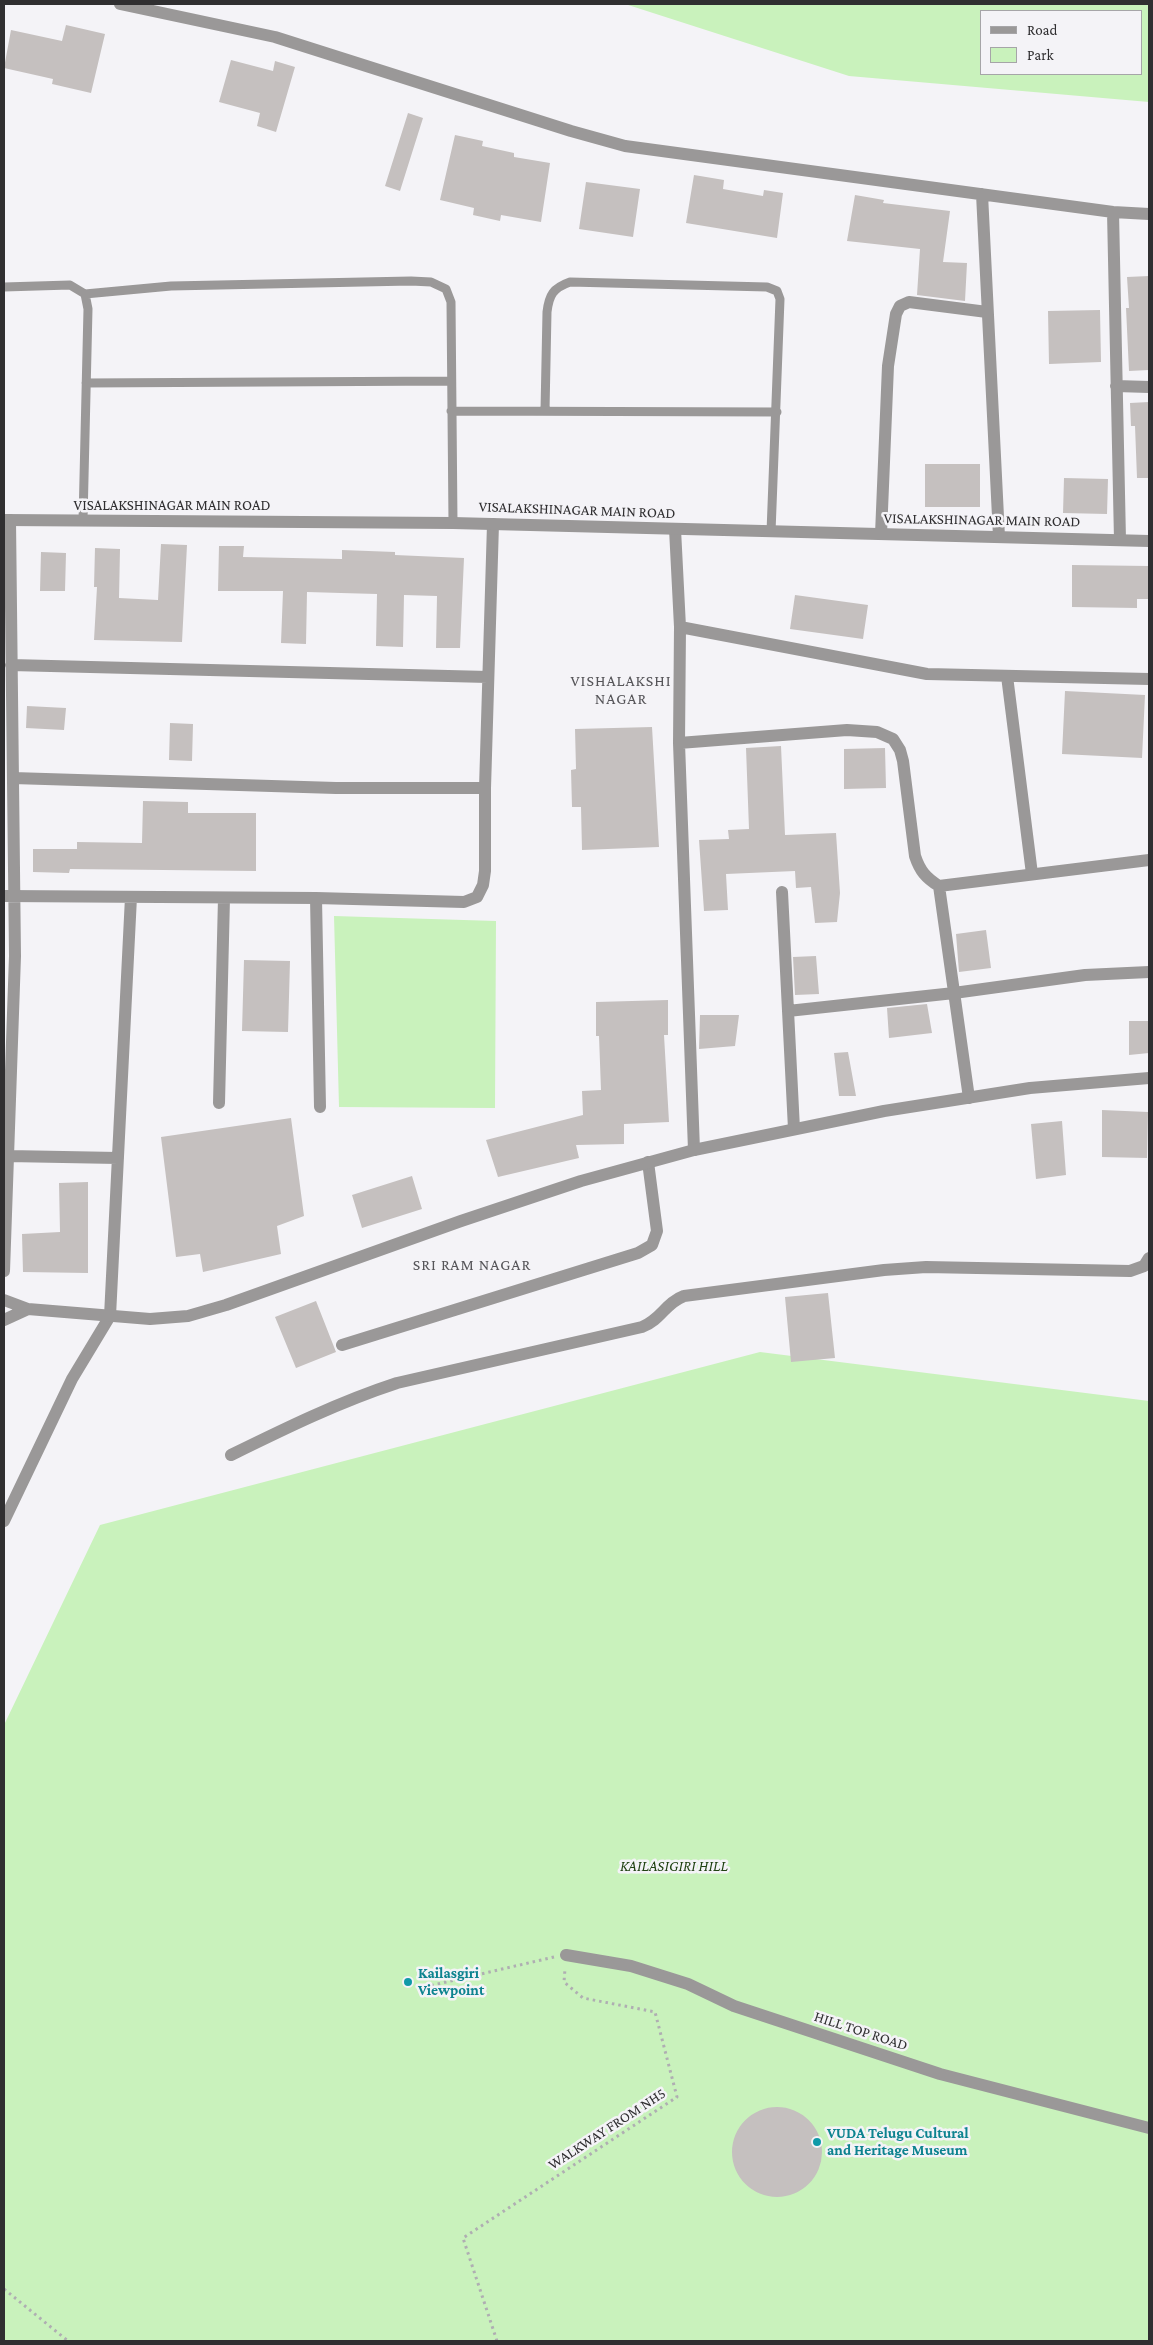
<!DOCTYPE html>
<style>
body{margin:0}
#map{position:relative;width:1153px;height:2345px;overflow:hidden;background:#f4f3f7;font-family:"Crimson Pro",serif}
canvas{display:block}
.frame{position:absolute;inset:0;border:5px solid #302f31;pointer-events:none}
.legend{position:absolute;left:980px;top:10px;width:162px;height:65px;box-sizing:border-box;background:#f4f3f7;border:1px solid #a6a5a8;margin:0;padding:6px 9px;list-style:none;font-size:15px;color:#302f31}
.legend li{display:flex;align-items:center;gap:10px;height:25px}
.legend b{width:25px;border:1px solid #a6a5a8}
</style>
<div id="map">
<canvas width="1153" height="2345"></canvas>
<div class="frame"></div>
<ul class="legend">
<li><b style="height:6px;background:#9a9898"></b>Road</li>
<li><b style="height:14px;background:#c9f2bc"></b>Park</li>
</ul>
</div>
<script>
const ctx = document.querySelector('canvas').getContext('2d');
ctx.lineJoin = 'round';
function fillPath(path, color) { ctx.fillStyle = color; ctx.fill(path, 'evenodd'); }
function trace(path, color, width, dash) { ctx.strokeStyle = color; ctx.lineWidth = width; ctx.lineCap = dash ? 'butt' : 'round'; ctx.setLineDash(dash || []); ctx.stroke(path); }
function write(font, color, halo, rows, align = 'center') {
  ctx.font = font + ' "Crimson Pro",serif'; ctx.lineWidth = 5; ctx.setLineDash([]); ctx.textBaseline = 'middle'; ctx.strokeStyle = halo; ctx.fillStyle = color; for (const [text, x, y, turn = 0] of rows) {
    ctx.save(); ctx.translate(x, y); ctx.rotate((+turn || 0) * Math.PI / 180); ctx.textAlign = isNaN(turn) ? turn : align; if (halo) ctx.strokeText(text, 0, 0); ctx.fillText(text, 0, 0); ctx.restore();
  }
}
fillPath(new Path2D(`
 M625,4H1149V102L849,76ZM982,11H1142V74H982Z
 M334,916L496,921L495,1108L339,1107Z
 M760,1352L1149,1401V2341H4V1725L100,1525Z`), '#c9f2bc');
fillPath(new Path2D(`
 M66,25L105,34L91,93L52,84L53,79L4,68L11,30L62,41Z
 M231,60L273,71L275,61L295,67L276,132L257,126L260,113L219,102Z
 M408,113L423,118L400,191L385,186Z
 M455,135L483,141L482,146L514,153V157L550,163L541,222L501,215L500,221L473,215L474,208L440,200Z
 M694,175L724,180L723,189L763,196L764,190L783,193L777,238L686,223Z
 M586,182L640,189L633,237L579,229Z
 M855,195L884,200L883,203L950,211L943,262L967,263L965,301L917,295L920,249L847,241Z
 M1149,276V370L1129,371L1126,308H1129L1127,277Z
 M1100,310L1101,362L1049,364L1048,311Z
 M1149,402V478H1137L1135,426H1131L1130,403Z
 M925,464H980V507H925Z
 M1064,478L1108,479L1107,514L1063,513Z
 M161,544L187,545L182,642L94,640L97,587H94L95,548L120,549L119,598L158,600Z
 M219,546H244L243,557L342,559V550L395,552V555L464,558L460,648H436L437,596L404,595L403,647L376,646L377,594L341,593L307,592L306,644L281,643L283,591H218Z
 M41,552L66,553L65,591H40Z
 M1072,565L1149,566V599H1137V608L1072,607Z
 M795,595L868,605L863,639L790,629Z
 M1065,691L1145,695L1142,758L1062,754Z
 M27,706L66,708L64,730L26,728Z
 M170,723L193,724L192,761L169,760Z
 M652,727L659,847L582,850L581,807H572L571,770L576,769L575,729Z
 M781,746L785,835L836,833L840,893L837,922L815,923L811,887L796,888L795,871L726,874L728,910L704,911L699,840L729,839L728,830L749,829L746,748Z
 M885,748L886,788L844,789V749Z
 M143,801L188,802V813H256V871L70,869L69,873L33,872V849H77V842L142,843Z
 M986,930L991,968L959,972L956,934Z
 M816,956L819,994L795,995L793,957Z
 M244,960L290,961L288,1032L242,1031Z
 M668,1000V1035H664L669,1122L624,1124V1144L576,1145L579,1158L498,1177L486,1140L583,1115L582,1091L601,1090L599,1036H596V1002Z
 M927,1004L932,1033L889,1038L887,1008Z
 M700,1015H739L735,1046L699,1049Z
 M1129,1021H1149V1053L1129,1055Z
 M848,1052L856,1096H839L834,1053Z
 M1102,1110L1148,1112L1147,1158L1102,1157Z
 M291,1118L304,1216L277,1226L281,1254L203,1272L200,1254L176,1257L161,1137Z
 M1062,1121L1066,1175L1036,1179L1031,1124Z
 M412,1176L422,1209L362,1228L352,1195Z
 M88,1182V1273L23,1272L22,1234L60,1232L59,1183Z
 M828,1293L835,1358L791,1362L785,1297Z
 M316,1301L336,1352L296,1368L275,1317Z
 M732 2152a45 45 0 1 1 90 0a45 45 0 1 1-90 0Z`), '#c5c0bf');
trace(new Path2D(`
 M425,1987L554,1957
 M4,2289L68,2341
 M497,2341L463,2238L677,2097L655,2012L583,1998L564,1982L565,1969`), '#afaeb2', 3, [2.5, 4]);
trace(new Path2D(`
 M4,287L70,285L85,294L88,309L83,520
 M85,294L171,286L411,281L431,282L446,289L451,302L453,523
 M86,383L451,381
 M451,411L777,412
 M545,411L547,312C549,295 553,288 570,282L767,287L777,291L780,299L771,532`), '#9a9898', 9);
trace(new Path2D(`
 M120,4L275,37L571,131L625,146L1113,212L1149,214
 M982,194L999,537
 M1113,212L1120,540
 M1116,386L1149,387
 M675,529L680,627L679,743L694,1150
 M881,534L888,366L896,314L900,306L909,302L987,312
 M680,627L927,674L1149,679
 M11,665L488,677
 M1007,676L1032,874
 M679,743L847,730L877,732L893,739L900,750L903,761L915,856C920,871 926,878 939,886L969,1098
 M13,778L336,788H485
 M939,886L1149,860
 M782,892L794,1129
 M4,896L316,898L464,902L477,897L483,885L485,871V788L493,524
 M316,898L320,1107
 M788,1011L954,993L1085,975L1149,972
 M219,1103L224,898
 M8,1156L118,1158
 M4,1271L15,956L10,520
 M342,1345L638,1253L652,1245L657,1231L648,1162
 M231,1455C286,1428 339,1402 397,1383L642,1327C662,1319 665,1303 684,1296L884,1270L926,1267L1130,1271L1144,1266L1149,1258
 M4,1521L72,1379L110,1316L131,897`), '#9a9898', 12);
trace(new Path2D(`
 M4,520L453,523L1149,541
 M4,1300L28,1309L150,1319L188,1316L226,1305L461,1221L581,1181L694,1150L884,1111L1030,1088L1149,1078
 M4,1320L28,1309
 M566,1955L631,1966L688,1984L734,2006L940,2074L1149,2128`), '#9a9898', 12);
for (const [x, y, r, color] of [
 [408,1982,5,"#0f9aa8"],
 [817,2142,5,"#0f9aa8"]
]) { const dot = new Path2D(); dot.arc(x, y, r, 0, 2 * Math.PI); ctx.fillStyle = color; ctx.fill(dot); trace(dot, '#f4f3f7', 2); }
write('15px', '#302f31', '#f4f3f7', [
 ["VISALAKSHINAGAR MAIN ROAD",172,505],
 ["VISALAKSHINAGAR MAIN ROAD",577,510,2],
 ["VISALAKSHINAGAR MAIN ROAD",982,520,1],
 ["HILL TOP ROAD",861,2031,18],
 ["WALKWAY FROM NH5",607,2129,-33]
]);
write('italic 15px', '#214313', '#f4f3f7', [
 ["KAILASIGIRI HILL",674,1866]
]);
write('bold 15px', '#0d838f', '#f4f3f7', [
 ["Kailasgiri",418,1973],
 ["Viewpoint",418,1990],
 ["VUDA Telugu Cultural",827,2133],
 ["and Heritage Museum",827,2150]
], 'left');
ctx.letterSpacing = '1px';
write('16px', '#565559', '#f4f3f7', [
 ["VISHALAKSHI",621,681],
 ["NAGAR",621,699],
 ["SRI RAM NAGAR",472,1265]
]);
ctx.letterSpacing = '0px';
</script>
